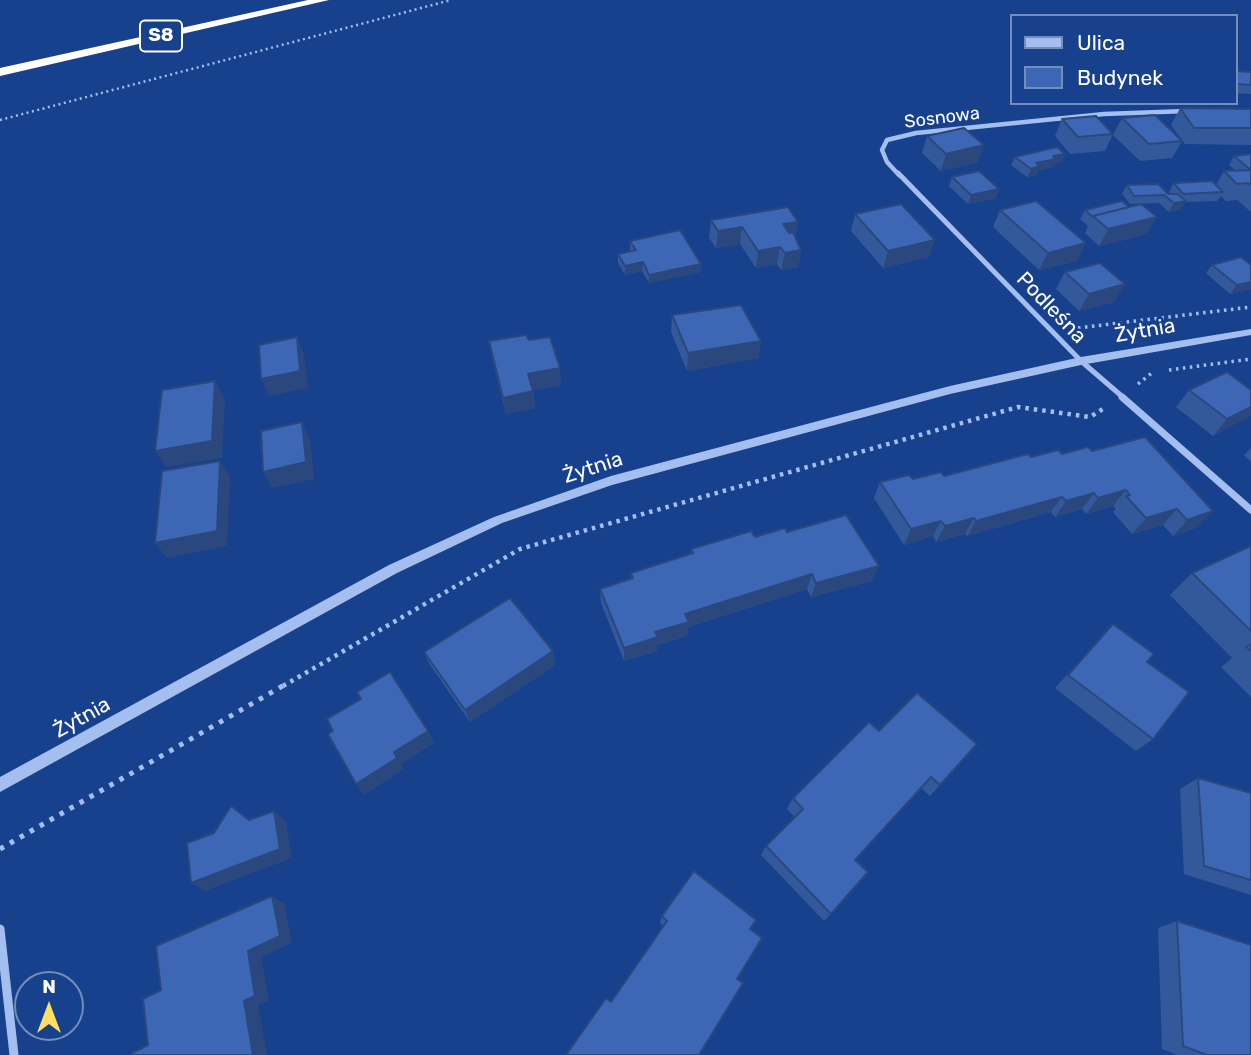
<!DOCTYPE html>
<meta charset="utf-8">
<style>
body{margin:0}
#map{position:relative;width:1251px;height:1055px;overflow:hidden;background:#18418d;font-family:Rubik,sans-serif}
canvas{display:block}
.legend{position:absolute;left:1010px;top:14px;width:228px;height:91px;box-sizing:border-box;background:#18418d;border:2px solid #748dbb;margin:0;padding:9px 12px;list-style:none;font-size:21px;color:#fff}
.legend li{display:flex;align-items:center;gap:14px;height:35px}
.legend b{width:35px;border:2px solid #748dbb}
.north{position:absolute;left:14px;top:971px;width:70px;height:70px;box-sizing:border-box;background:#18418d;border:2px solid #748dbb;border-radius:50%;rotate:0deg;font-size:19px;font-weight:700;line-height:28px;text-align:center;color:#fff}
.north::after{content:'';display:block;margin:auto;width:24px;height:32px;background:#ffdf61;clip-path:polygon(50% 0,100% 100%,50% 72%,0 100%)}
</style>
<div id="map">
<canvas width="1251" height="1055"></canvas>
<ul class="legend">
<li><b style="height:9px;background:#a4bfef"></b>Ulica</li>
<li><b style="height:19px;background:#3d67b4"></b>Budynek</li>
</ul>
<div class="north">N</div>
</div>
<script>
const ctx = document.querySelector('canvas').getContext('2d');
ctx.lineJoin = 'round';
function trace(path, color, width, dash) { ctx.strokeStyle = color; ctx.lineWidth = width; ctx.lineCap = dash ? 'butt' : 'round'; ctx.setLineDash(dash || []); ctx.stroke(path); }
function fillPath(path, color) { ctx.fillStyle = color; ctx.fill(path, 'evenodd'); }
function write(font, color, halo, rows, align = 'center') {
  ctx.font = font + ' Rubik,sans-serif'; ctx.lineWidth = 5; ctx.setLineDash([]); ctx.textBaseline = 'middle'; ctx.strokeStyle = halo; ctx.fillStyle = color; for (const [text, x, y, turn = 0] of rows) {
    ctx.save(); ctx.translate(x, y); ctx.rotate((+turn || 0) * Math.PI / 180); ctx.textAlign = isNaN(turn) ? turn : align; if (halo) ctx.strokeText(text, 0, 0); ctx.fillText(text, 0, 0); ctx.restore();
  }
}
trace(new Path2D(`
 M0,120L451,0`), '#a4bfef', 2.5, [2, 3.5]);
trace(new Path2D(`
 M1078,328L1251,307
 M1169,370L1251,359
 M1138,384L1153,372`), '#a4bfef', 3.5, [2.5, 4.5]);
trace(new Path2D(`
 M283,686L520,549L1018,407L1090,417L1106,407`), '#a4bfef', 4.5, [3.5, 5]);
trace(new Path2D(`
 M0,849L286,684`), '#a4bfef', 5, [4.5, 7]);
trace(new Path2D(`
 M899,175L887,162L882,150L887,140L916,133L1104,114L1187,111`), '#a4bfef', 4.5);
trace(new Path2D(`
 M898,173L1081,361L1124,398`), '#a4bfef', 5);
trace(new Path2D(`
 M1122,397L1251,510`), '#a4bfef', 7);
trace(new Path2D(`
 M0,929L14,1055`), '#a4bfef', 9);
fillPath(new Path2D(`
 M1251,329V335L1081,365L950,394L612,485L502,523L397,573L0,792V777L389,565L494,517L611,476L950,386L1081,357Z`), '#a4bfef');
fillPath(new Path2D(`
 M308,0H329L0,76V68Z`), '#fff');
fillPath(new Path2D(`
 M1235,71L1251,72V94L1235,93Z
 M1180,108L1251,109V145L1185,144L1171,125Z
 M1122,118L1182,141L1172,158L1140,161L1113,135Z
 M1062,119L1113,134L1105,151L1070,154L1055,136Z
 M927,136L978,162L941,171L922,153Z
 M1065,154L1061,162L1054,164L1052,167L1038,171L1036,175L1027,177L1011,165L1015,157Z
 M1251,154V212L1237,200L1226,201L1221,196L1217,201L1185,202L1181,209L1169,212L1159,203L1130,204L1122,194L1127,185L1171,194L1169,192L1174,183L1216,185L1224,171L1235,170L1229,165L1234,156Z
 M952,177L996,198L968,204L949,186Z
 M1000,210L1077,261L1039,270L993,227Z
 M1085,210L1147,234L1099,246L1085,233L1088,226L1080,219Z
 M855,214L929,257L883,268L851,231Z
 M711,220L795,236L801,250L798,267L781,270L777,264L756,268L740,244L716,248L709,238Z
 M630,241L701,264L700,272L649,283L642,271L625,275L618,263V254L631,251L630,249Z
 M1212,265L1251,289L1230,294L1206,273Z
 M1065,272L1114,302L1079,311L1056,289Z
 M672,315L761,341L758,358L687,371L671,332Z
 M489,341L561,385L533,390L535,408L506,414L492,358Z
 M1189,390H1251V415L1213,436L1176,407Z
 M1145,437L1198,527L1173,536L1163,525L1132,534L1113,512L1116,509L1113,506L1086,514L1082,509L1055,517L1051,512L967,536L965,534L936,542L933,536L904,545L874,498L880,482L944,476L1031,457L1092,451Z
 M1251,448V462L1244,455Z
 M787,532L872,581L811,597L807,589L688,627L687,636L657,645V651L624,661L601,603L600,589L631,579V573L690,554L691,549Z
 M1251,546V697L1221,667L1232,658L1170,595L1192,573Z
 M1113,624L1147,662L1153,739L1136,751L1055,688Z
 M553,651L555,665L470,722L430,665L424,652Z
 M879,731L977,744L930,796L921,788L856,860L831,914L824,921L761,855L766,846L795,817L787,809L793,798Z
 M1198,778L1251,793V895L1184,874L1180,789Z
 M662,916L750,929L737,979L611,1002L663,926L660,923Z
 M1177,921L1251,1055H1177L1162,1049L1158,928Z`), '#34599b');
fillPath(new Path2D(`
 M984,145L978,162L941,171L946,154Z
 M1065,154L1061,162L1054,164L1052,167L1038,171L1036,175L1027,177L1031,169L1036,163L1053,156Z
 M999,189L996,198L968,204L971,195Z
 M1186,201L1181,209L1169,212L1174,203Z
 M1157,217L1147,234L1099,246L1108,229Z
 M798,222L795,239L783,224Z
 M742,227L740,244L716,248L718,231Z
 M935,240L929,257L883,268L888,251Z
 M1086,243L1077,261L1039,270L1048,253Z
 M780,247L777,264L756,268L758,251Z
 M801,250L798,267L781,270L785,253Z
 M643,262L642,271L625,275V266Z
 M701,264L700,272L649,283V275Z
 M1251,282V289L1230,294L1237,285Z
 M1125,284L1114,302L1079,311L1089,294Z
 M297,337L304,354L308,388L269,396L261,379Z
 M761,341L758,358L687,371L688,353Z
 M560,368L561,385L530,391L528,374Z
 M215,381L225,398L222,458L166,467L155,451Z
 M533,391L535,408L506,414L503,398Z
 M1251,407V415L1250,416L1213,436L1227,419Z
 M302,422L310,439L314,479L272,488L263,472Z
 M220,461L230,477L227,546L167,558L155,543Z
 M1126,490L1113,506L1086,514L1098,498Z
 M1094,493L1082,509L1055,517L1066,501Z
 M1062,497L1051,512L967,536L976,521Z
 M1177,509L1163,525L1132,534L1146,518Z
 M1213,511L1198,527L1173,536L1187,520Z
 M974,518L965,534L936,542L945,526Z
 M941,521L933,536L904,545L911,529Z
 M879,566L872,581L811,597L816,583Z
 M812,574L807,589L688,627L687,636L657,645V651L624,661V648L655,632L685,614Z
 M553,651L555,665L470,722L465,710Z
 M428,731L434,743L401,764L394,752Z
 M397,758L404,769L364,795L356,784Z
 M274,811L286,821L292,858L205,891L191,883Z
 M272,896L284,903L292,943L261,957L269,1001L258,1005L267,1055H253L244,1001L248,951Z`), '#2b487e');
const building = new Path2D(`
 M1235,71L1251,72V85L1237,84L1235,82Z
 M1180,108L1251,109V128H1194Z
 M1155,115L1182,141L1149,144L1122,118Z
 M1096,116L1113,134L1078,137L1062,119Z
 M964,128L984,145L946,154L927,136Z
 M1057,147L1065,154L1053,156L1056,159L1036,163L1040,166L1031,169L1015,157Z
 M1251,154V170L1234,156Z
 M1251,170V185L1248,183L1237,184L1224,171Z
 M979,171L999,189L971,195L952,177Z
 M1212,181L1223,192L1183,194L1174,183Z
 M1158,184L1168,194H1177L1186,201L1174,203L1164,195L1134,196L1127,185Z
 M1036,201L1086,243L1048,253L1000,210Z
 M1122,201L1129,207L1093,216V217L1085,210Z
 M901,204L935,240L888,251L855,214Z
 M1141,204L1157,217L1108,229L1093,216Z
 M788,207L798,222L783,224L789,233L793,232L801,250L785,253L780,247L758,251L742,227L718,231L711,220Z
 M680,230L701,264L649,275L643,262L625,266L618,254L636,250L630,241Z
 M1241,257L1251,265V282L1237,285L1212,265Z
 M1100,263L1125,284L1089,294L1065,272Z
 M741,305L761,341L688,353L672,315Z
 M526,335L529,340L550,337L560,368L528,374L533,391L503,398L489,341Z
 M297,337L300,371L261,379L259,345Z
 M1227,372L1251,390V407L1227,419L1189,390Z
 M215,381L212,441L155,451L162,390Z
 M302,422L306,462L263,472L261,431Z
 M1145,437L1213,511L1187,520L1177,509L1146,518L1126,496L1130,495L1126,490L1098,498L1094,493L1066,501L1062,497L976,521L974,518L945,526L941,521L911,529L880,482L909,475L913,479L941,472L944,476L1028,454L1031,457L1058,450L1062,454L1088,447L1092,451Z
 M220,461L217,531L155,543L162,471Z
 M846,515L879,566L816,583L812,574L685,614L689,622L655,632L658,637L624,648L600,589L633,578L631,573L693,553L691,549L751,531L755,537L785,528L787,532Z
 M1251,546V631L1192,573Z
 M510,598L553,651L465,710L424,652Z
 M1113,624L1154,654L1147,662L1189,692L1153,739L1068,675Z
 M1251,644V651L1246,647Z
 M390,672L428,731L394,752L397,758L356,784L328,734L333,731L327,719L361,699L357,692Z
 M917,693L977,744L940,785L931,777L855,860L868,872L831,914L766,846L803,809L793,798L869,722L879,731Z
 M1198,778L1251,793V880L1204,866Z
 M231,806L249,820L274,811L280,849L191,883L187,843L214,833Z
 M694,871L756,920L750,929L762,938L737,979L743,983L699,1055H566L606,998L611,1002L667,921L662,916Z
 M272,896L280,936L248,951L255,996L244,1001L253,1055H132V1053L148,1045L143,999L161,990L156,946Z
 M1177,921L1251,945V1055H1207L1183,1046Z`);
fillPath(building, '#3d67b4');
trace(building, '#2b487e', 2);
write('18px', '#fff', '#18418d', [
 ["Sosnowa",942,118,-7]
]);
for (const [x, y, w] of [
 [161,36,42]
]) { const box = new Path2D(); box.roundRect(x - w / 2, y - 15.5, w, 31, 5); ctx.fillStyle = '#18418d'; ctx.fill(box); trace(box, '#fff', 2); }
write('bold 19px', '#fff', null, [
 ["S8",161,36]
]);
write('21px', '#fff', '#18418d', [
 ["Podleśna",1051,308,46],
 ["Żytnia",1145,331,-10],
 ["Żytnia",593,468,-18],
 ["Żytnia",82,718,-29]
]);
</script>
